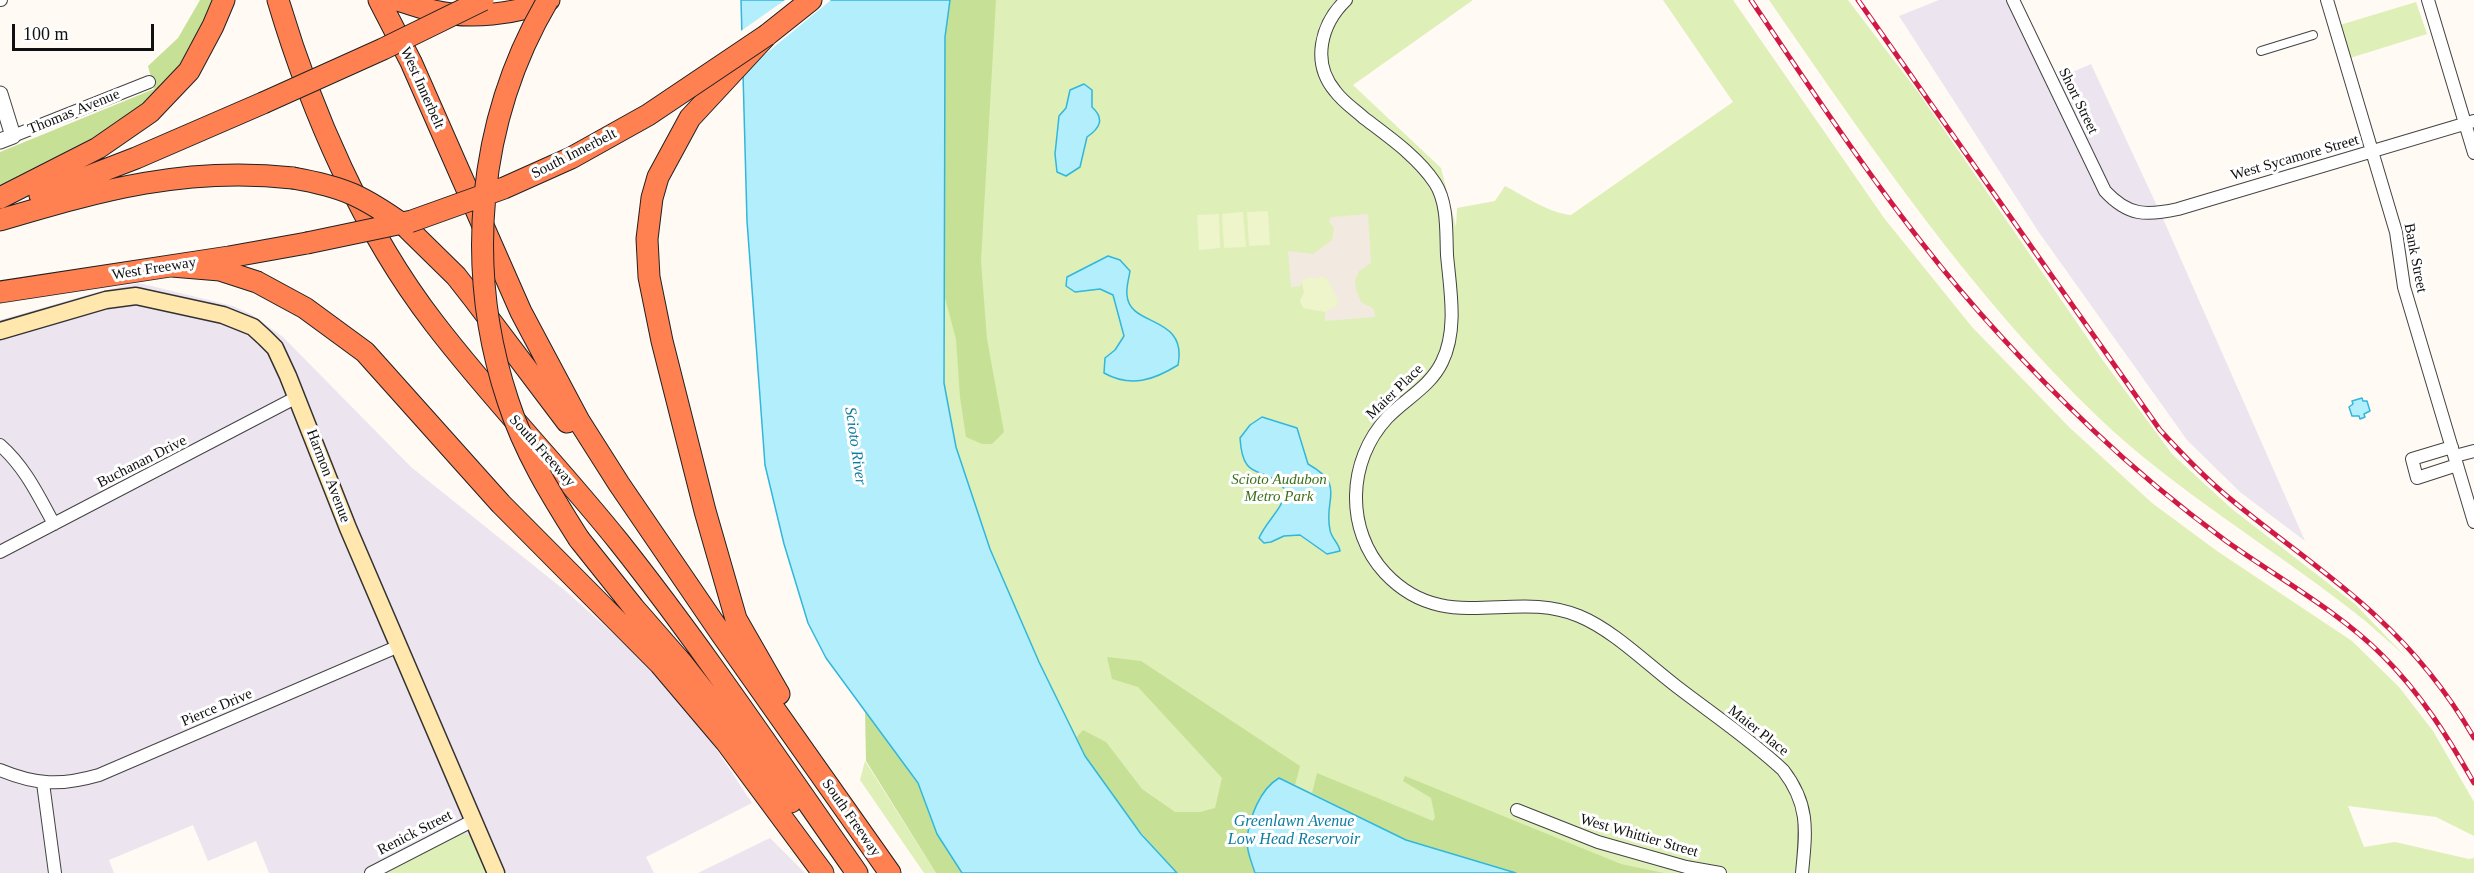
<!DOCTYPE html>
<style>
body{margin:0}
#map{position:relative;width:2474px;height:873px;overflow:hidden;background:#fffaf3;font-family:Georgia,serif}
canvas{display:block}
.scale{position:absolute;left:12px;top:24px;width:142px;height:27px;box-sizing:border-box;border:3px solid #101010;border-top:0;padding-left:8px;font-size:18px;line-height:21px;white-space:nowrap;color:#101010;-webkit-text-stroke:4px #fff;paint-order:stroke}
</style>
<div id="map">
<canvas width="2474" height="873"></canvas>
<div class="scale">100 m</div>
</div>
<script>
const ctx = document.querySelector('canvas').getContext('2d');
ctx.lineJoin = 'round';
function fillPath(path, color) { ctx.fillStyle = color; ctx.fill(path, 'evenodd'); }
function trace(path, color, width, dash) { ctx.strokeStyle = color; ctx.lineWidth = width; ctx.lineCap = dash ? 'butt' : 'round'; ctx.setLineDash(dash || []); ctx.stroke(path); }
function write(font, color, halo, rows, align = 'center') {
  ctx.font = font + ' Georgia,serif'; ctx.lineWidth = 6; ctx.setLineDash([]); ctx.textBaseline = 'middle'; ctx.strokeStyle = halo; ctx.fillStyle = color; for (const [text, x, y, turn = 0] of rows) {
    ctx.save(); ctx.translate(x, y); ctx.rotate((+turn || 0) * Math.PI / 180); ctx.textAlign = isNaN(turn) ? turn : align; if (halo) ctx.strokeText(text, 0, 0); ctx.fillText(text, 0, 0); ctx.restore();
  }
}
fillPath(new Path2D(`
 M1939,0H2019L2056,79L2091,64L2164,221L2305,541L2240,492L2187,440L2038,231L1899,16Z
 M139,283L233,306L251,314L283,337L411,467L568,593L651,668L689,708L752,803L646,857L654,873H269L256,841L208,861L193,825L109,860L114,873H0V320L101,291Z
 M770,838L805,873H698Z`), '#ece4ef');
fillPath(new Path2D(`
 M950,0H1473L1353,85L1441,168L1456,227L1457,208L1495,201L1505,186C1524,196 1549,213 1571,215L1733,102L1663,0H1733L1884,218L1972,327L2069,427L2152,503L2217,551L2352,641L2399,687L2433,731L2474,802V836L2436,817L2348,806L2364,847L2395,842L2469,859L2474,858V873H1516L1406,840L1312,793L1247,842L1255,873H1177L1085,756L1039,662L990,549L956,447L944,383L943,251Z
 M1769,0H1848L1918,92L2104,362L2172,454L2232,509L2355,604L2406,657C2389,642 2372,626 2354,612C2270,546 2177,492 2099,418C1970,294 1870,146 1769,0Z
 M2416,2L2427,34L2350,58L2340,25Z
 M865,761L936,873H924L860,780Z
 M463,833L478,839L492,873H384Z`), '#deefb8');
fillPath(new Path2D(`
 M200,0H215L192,52L139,112L106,133L39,169L0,185V152L154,89L148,66L178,38Z
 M950,0H996L981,261L987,339L1004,432L992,444H982L966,437L960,397L956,339L944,294L945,37Z
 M1107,657L1141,661L1300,766L1295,785L1279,778L1247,842L1255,873H1177C1140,832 1100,788 1076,738L1083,730L1106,742L1142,789L1175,812H1200L1215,808L1222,778L1138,687L1112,679Z
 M865,711L918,784L937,834L962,873H936L866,761Z
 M1317,773L1433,821L1435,817L1431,798L1403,781L1405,776L1621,864L1664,873H1516L1406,840L1312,793Z`), '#c6e195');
fillPath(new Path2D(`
 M1268,211L1270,245L1249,246L1247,212Z
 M1243,212L1246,247L1224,248L1222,214Z
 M1219,214L1220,248L1199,250L1197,215Z
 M1322,276L1328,279L1339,301L1336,307L1325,312L1303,308L1300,301L1304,292L1301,280L1310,277Z`), '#eef5cb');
fillPath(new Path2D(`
 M1368,214L1371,263L1359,271L1355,280L1356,289L1361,302L1374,309L1375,317L1325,321V312L1336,307L1338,301L1328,279L1322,276L1315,279L1309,277L1301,281V286L1291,287L1288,251L1313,254L1332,240L1334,228L1329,221L1331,217Z`), '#f2eae0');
const water = new Path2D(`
 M741,0H950L945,37L944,383L956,447L990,549L1039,662L1085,756L1141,834L1177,873H962L937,834L918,783L826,658L808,623L784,544L765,465L747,221Z
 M1084,84L1092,90V107C1105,119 1100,128 1087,137L1080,167L1066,176L1057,172L1055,154L1059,116L1066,108L1070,90Z
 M1108,256L1120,260L1130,271C1129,278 1126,287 1127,295C1129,328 1188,314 1178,365C1154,380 1131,388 1104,373L1105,358L1115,350L1124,336L1113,295L1100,289L1075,292L1066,286L1067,277Z
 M2362,398L2363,401H2367L2370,411L2364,414L2365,417L2360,419L2359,416H2352L2349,407L2353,404L2352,401Z
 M1262,417L1297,428L1308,464C1347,486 1323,498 1330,530C1331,538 1339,543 1340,551L1327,554L1300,535L1284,536L1271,542L1264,543L1259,538C1267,520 1282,510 1286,491C1265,462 1243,486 1240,438L1250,425Z
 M1279,778L1406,840L1516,873H1255C1252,863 1246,850 1247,840C1249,818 1260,789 1279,778Z`);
fillPath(water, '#b2eefc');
trace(water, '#31b7db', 1.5);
fillPath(new Path2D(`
 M785,0H831L739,76L738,33Z`), '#fffaf3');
const pedestrian = new Path2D(`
 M2261,51L2313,35`);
const minor = new Path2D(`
 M0,0H1
 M1346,0C1321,24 1311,62 1335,91C1343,102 1354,109 1364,118C1389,137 1418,157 1435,183C1448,203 1446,232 1447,255C1450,289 1458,330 1442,362C1430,387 1405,399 1387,418C1347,461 1345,530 1385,573C1445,637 1512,588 1579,616C1613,630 1646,663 1676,686C1711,713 1750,739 1783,770C1810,805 1806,831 1802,873
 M2013,0L2105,191C2128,216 2146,216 2178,209L2474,121
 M2327,0L2396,232L2404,287L2474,522
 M2428,0L2474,153
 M13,136L149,82
 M0,445C25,467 38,495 54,524
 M2452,447L2412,459L2417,478L2457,465
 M2455,456L2474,451
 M0,552L297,397
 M0,770C36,785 61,786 99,775L399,646
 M43,783L55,873
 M1517,810L1598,842L1686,867L1720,873
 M371,873L474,820`);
const tertiary = new Path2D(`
 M0,94L13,136L0,141`);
const secondary = new Path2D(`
 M0,331L106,300L136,296L223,315L253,327L265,338L275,348L288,376L348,528L496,873`);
const motorway = new Path2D(`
 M278,0C311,111 363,231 434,323C492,399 559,467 619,542C703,648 779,762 857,873
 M379,0L411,62L521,312L579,421L619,484L720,632L890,873
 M398,0C410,4 422,8 434,11C469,19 516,15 549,0
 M40,195L136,158L263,103
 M0,198L98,148L150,112L189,71L213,26L224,0
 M0,220C101,190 187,166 293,178
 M405,226L456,276L474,299L567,422
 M172,266L220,270L257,282L305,308L365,352L501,504L660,664L726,742L823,873
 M0,292L229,257L307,243
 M579,539L634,608L682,663L791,802
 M779,694L736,619L705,511L662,341L649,277L647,239L652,198L658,177L690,118L767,35L811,0`);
trace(pedestrian, '#434343', 10);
trace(minor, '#434343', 14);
trace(tertiary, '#434343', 17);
trace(secondary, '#323232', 19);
trace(motorway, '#212121', 23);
trace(pedestrian, '#fff', 8);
trace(minor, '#fff', 12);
trace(tertiary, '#fff', 15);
trace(secondary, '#ffe7ae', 16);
trace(motorway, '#ff8051', 21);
const rail = new Path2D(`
 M1751,0C1806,82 1861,165 1922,243C1974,310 2032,372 2093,430C2135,470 2180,507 2226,541C2278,578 2338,611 2383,656C2421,694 2448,737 2474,783
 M1858,0L2160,430C2182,454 2204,477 2228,497C2277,538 2331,574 2377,617C2415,652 2448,693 2474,738`);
trace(rail, '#d01944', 5);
trace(rail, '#fff', 3, [9]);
const motorwayBridge = new Path2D(`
 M548,0C477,120 464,269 508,401C524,451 551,495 579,539
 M263,103L383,49L483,0
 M293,178C344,187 363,196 405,226
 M307,243L412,221L504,188L571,158L648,115L767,35`);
trace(motorwayBridge, '#212121', 23, []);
trace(motorwayBridge, '#ff8051', 21);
write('15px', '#101010', '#fff', [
 ["West Innerbelt",422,88,66],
 ["Short Street",2078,101,64],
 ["Thomas Avenue",74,112,-22],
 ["South Innerbelt",574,154,-27],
 ["West Sycamore Street",2295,158,-16],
 ["Bank Street",2415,258,79],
 ["West Freeway",154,269,-9],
 ["Maier Place",1395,392,-44],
 ["South Freeway",542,451,48],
 ["Buchanan Drive",142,462,-27],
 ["Harmon Avenue",328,476,69],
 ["Pierce Drive",217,708,-23],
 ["Maier Place",1758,731,38],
 ["South Freeway",851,818,55],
 ["Renick Street",415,833,-27],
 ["West Whittier Street",1639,836,16]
]);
write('italic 15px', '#3b7018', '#fff', [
 ["Scioto Audubon",1279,480],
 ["Metro Park",1279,497]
]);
write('italic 16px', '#0c7ba0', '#fff', [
 ["Scioto River",855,446,82],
 ["Greenlawn Avenue",1294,822],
 ["Low Head Reservoir",1294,840]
]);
</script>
